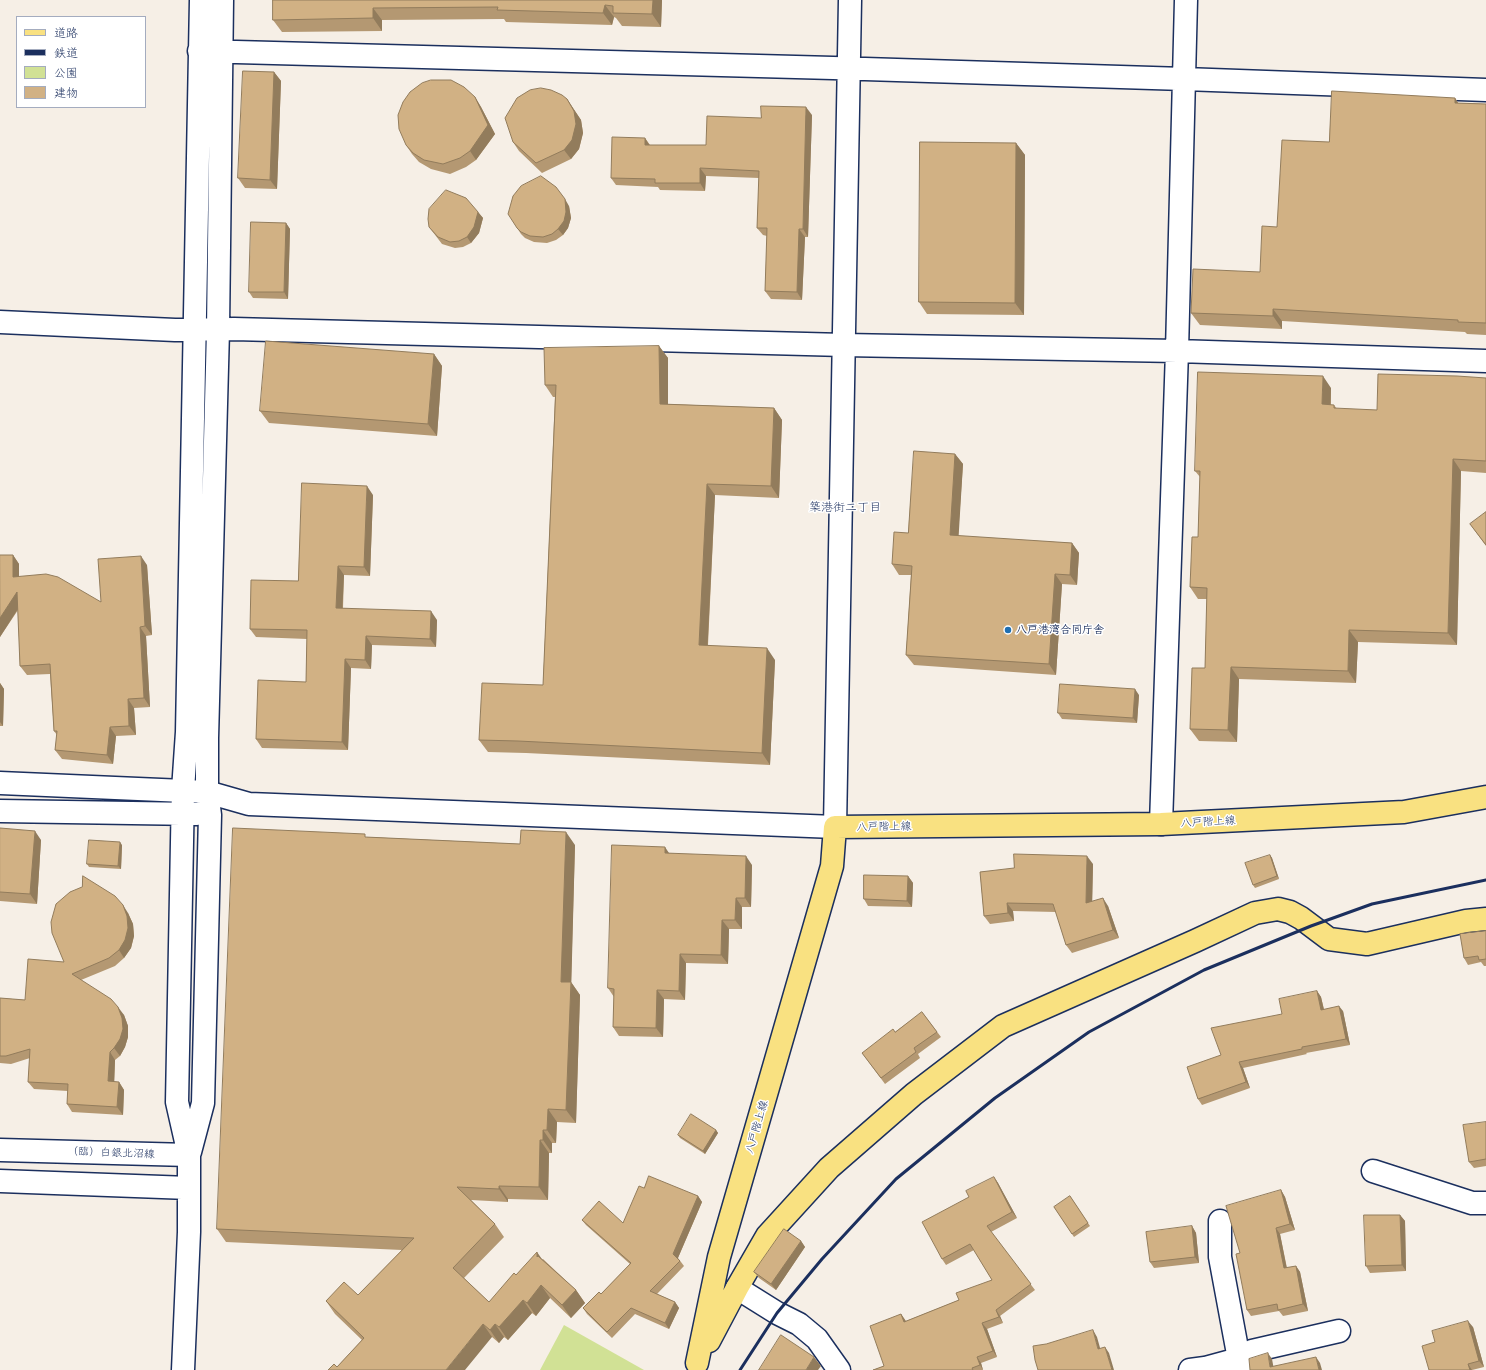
<!DOCTYPE html>
<meta charset="utf-8">
<style>
body{margin:0}
#map{position:relative;width:1486px;height:1370px;overflow:hidden;background:#f6efe6;font-family:"Playpen Sans","Klee One",sans-serif}
canvas{display:block}
.legend{position:absolute;left:16px;top:16px;width:130px;height:92px;box-sizing:border-box;background:#fff;border:1px solid #a4acbf;margin:0;padding:5px 7px;list-style:none;font-size:12px;color:#1b2f5e}
.legend li{display:flex;align-items:center;gap:8px;height:20px}
.legend b{width:20px;border:1px solid #a4acbf}
</style>
<div id="map">
<canvas width="1486" height="1370"></canvas>
<ul class="legend">
<li><b style="height:5px;background:#f9e181"></b>道路</li>
<li><b style="height:5px;background:#1b2f5e"></b>鉄道</li>
<li><b style="height:11px;background:#d1e195"></b>公園</li>
<li><b style="height:11px;background:#d1b184"></b>建物</li>
</ul>
</div>
<script>
const ctx = document.querySelector('canvas').getContext('2d');
ctx.lineJoin = 'round';
function fillPath(path, color) { ctx.fillStyle = color; ctx.fill(path, 'evenodd'); }
function trace(path, color, width, dash) { ctx.strokeStyle = color; ctx.lineWidth = width; ctx.lineCap = dash ? 'butt' : 'round'; ctx.setLineDash(dash || []); ctx.stroke(path); }
function write(font, color, halo, rows, align = 'center') {
  ctx.font = font + ' "Playpen Sans","Klee One",sans-serif'; ctx.lineWidth = 3; ctx.setLineDash([]); ctx.textBaseline = 'middle'; ctx.strokeStyle = halo; ctx.fillStyle = color; for (const [text, x, y, turn = 0] of rows) {
    ctx.save(); ctx.translate(x, y); ctx.rotate((+turn || 0) * Math.PI / 180); ctx.textAlign = isNaN(turn) ? turn : align; if (halo) ctx.strokeText(text, 0, 0); ctx.fillText(text, 0, 0); ctx.restore();
  }
}
fillPath(new Path2D(`
 M564,1325L644,1370H540Z`), '#d1e195');
const minor = new Path2D(`
 M199,51L833,68L1184,79L1486,90
 M0,322L175,330L234,329L844,345L1177,351L1486,361
 M183,790L187,732L201,0
 M207,792V738L218,330L222,0
 M1161,824L1177,351L1186,0
 M835,827L850,0
 M1373,1171L1472,1203H1486
 M1220,1221V1257L1241,1370
 M737,1288L777,1313L799,1324L817,1339L839,1370
 M1190,1370L1205,1368L1238,1359L1252,1351L1339,1331`);
const tertiary = new Path2D(`
 M0,783L207,792L249,804L835,827
 M0,811L197,814
 M0,1150L189,1155
 M190,1152L203,1103L210,815L207,792
 M0,1181L189,1188
 M183,1370L189,1232V1155L177,1102L183,790`);
const primary = new Path2D(`
 M709,1341L737,1288L767,1236L829,1168L914,1094L1003,1026L1195,941L1255,913L1278,909L1290,912L1301,918L1329,939L1367,944L1466,921L1486,919
 M697,1363L719,1257L832,866L835,827L1161,824L1404,812L1486,797`);
trace(minor, '#1b2f5e', 25);
trace(tertiary, '#1b2f5e', 25);
trace(primary, '#1b2f5e', 25);
trace(minor, '#fff', 22);
trace(tertiary, '#fff', 22);
trace(primary, '#f9e181', 22);
trace(new Path2D(`
 M740,1370L777,1313L822,1259L896,1179L995,1098L1089,1032L1204,970L1311,926L1372,904L1486,880`), '#1b2f5e', 3);
fillPath(new Path2D(`
 M273,0H662L661,27L622,26L616,18L614,17L612,25L506,22L504,19L382,20V31L282,32L273,20Z
 M274,72L281,81L277,189L245,188L238,178Z
 M475,97L481,107L495,134L476,160L466,167L450,174L431,169L419,162L412,154L406,145Z
 M1455,98L1458,103L1486,104V335L1467,334L1465,332L1282,321V329L1200,325L1191,313L1260,272L1277,227L1329,142Z
 M567,99L581,120L583,133L579,149L571,159L542,173L519,151L513,142Z
 M812,115L808,237H805L802,300L771,299L765,291L767,236L763,235L757,228L759,178L706,176L705,191L660,190L658,187L616,185L611,178L645,138L650,145H706L761,118Z
 M1016,143L1025,155L1024,315L927,314L919,302Z
 M569,206L571,218L568,228L563,235L556,240L547,243L534,242L525,238L521,234L517,228Z
 M478,212L483,218L479,233L471,243L463,247L455,248L442,244L429,227Z
 M286,223L290,229L288,299L253,298L249,292Z
 M659,346L668,358V404L774,408L782,420L779,498L715,495L708,645L775,660L770,765L526,753L488,752L479,740L543,685L555,397H553L545,385Z
 M434,354L442,366L437,436L269,423L260,411Z
 M1486,378V473L1461,471L1457,645L1358,642L1356,683L1239,679L1237,742L1199,741L1190,729L1205,668L1207,599H1198L1190,587L1198,537L1200,477L1195,471L1331,388V405H1334L1337,409L1377,410Z
 M955,454L963,464L958,536L1072,543L1079,553L1077,585L1062,584L1056,675L914,665L906,655L911,575H899L892,564L908,533Z
 M373,495L370,576L344,575L343,608L437,620L436,647L372,645L371,669L351,668L348,750L262,748L256,739L306,682L307,639L256,637L250,629L298,581Z
 M1486,512V546L1470,524Z
 M0,555H13L19,564V577L101,602L147,565L152,635L146,636L150,707L134,708L136,735L116,736L113,764L62,759L55,750L57,735L54,731L50,674L27,675L20,666L18,610L0,637Z
 M0,683L4,689L3,726H0Z
 M1139,695L1137,723L1062,719L1058,713Z
 M0,828L41,840L37,904L0,901Z
 M367,837L520,844L575,845L571,982L580,995L576,1123L557,1122L556,1143H552V1153H549L548,1200L508,1199V1202L471,1200L495,1224L504,1237L464,1278L489,1302L516,1275L543,1259L576,1290L585,1303L571,1318L550,1298L536,1316L532,1313L508,1340L504,1337L499,1343L492,1337L337,1367L362,1340L335,1314L326,1301L358,1295L402,1250L226,1242L217,1229Z
 M122,845L121,869L89,867L87,864Z
 M669,853L752,865L751,907H742V929H729L728,964L686,963L685,1000L664,999L663,1037L619,1036L613,1027L614,997L608,988Z
 M1270,855L1272,858L1279,879L1255,888L1253,885Z
 M1093,864L1092,901L1108,906L1119,938L1072,953L1066,945L1056,912L1013,911L1014,921L990,924L984,916L980,872Z
 M908,876L913,883L912,907L868,906L864,899Z
 M128,913L133,924L134,936L131,948L124,958L115,966L81,980L124,1015L128,1026V1037L125,1047L120,1056L115,1060L114,1082H119L124,1090L123,1115L72,1112L67,1104L68,1091L34,1089L28,1082L30,1058L11,1064L0,1063V998L25,1000L64,962Z
 M1486,931V966H1484L1481,962L1468,965L1464,958Z
 M1317,991L1321,997L1324,1009L1343,1011L1350,1045L1306,1053L1307,1054L1243,1068L1250,1088L1202,1105L1198,1099L1221,1055Z
 M922,1012L941,1037L918,1054L920,1058L885,1084L862,1053L895,1032Z
 M1486,1122V1166L1474,1168L1469,1162Z
 M716,1130L718,1133L705,1154L680,1138L678,1135Z
 M994,1177L998,1183L1017,1218L991,1232L1035,1290L1000,1316L1003,1323L987,1329L997,1357L981,1363L983,1370H873L884,1366L901,1314L906,1321L959,1300L992,1280L974,1250L946,1265L942,1259L969,1197Z
 M644,1188L698,1196L702,1202L678,1258L684,1266L657,1294L675,1302L679,1308L669,1329L635,1314L612,1338L587,1314L583,1308L601,1294L630,1264L586,1225L582,1220L623,1223Z
 M1281,1190L1285,1197L1295,1230L1280,1234L1287,1268L1296,1266L1300,1272L1308,1311L1283,1316L1279,1311L1251,1316L1247,1310L1240,1253Z
 M1070,1196L1090,1226L1074,1237L1054,1207Z
 M1400,1215L1405,1221L1406,1271L1370,1273L1366,1266Z
 M1192,1226L1196,1233L1199,1263L1154,1268L1150,1262Z
 M801,1241L805,1247L776,1290L759,1278L754,1272Z
 M1473,1327L1484,1367L1472,1370H1429L1435,1342Z`), '#b49872');
fillPath(new Path2D(`
 M653,0H662L661,27L652,14Z
 M605,5L614,17L612,25L603,13Z
 M373,8L382,20V31L373,18Z
 M274,72L281,81L277,189L270,180Z
 M475,97L481,107L495,134L476,160L470,151Z
 M1455,98L1463,111L1455,103Z
 M567,99L581,120L583,133L579,149L571,159L564,150Z
 M806,107L812,115L808,237L803,229Z
 M645,138L650,146L645,145Z
 M1016,143L1025,155L1024,315L1015,303Z
 M700,168L706,176L705,191L700,183Z
 M565,199L569,206L571,218L568,228L563,235L558,229Z
 M478,212L483,218L479,233L471,243L467,237Z
 M286,223L290,229L288,299L284,292Z
 M799,229L805,237L802,300L797,292Z
 M1273,309L1282,321V329L1273,316Z
 M659,346L668,358V416L660,404Z
 M434,354L442,366L437,436L428,424Z
 M1323,376L1331,388L1330,416L1322,404Z
 M774,408L782,420L779,498L771,486Z
 M955,454L963,464L958,546L950,535Z
 M1453,459L1461,471L1457,645L1448,633Z
 M707,484L715,495L707,657L699,645Z
 M367,486L373,495L370,576L364,567Z
 M1072,543L1079,553L1077,585L1070,575Z
 M13,555L19,564V586L13,577Z
 M141,556L147,565L152,635L145,626Z
 M338,566L344,575L342,616L336,608Z
 M1055,574L1062,584L1056,675L1049,664Z
 M17,592L23,601L0,637V618Z
 M431,611L437,620L436,647L430,639Z
 M140,627L146,636L150,707L144,698Z
 M1349,630L1358,642L1356,683L1348,671Z
 M366,636L372,645L371,669L365,660Z
 M767,648L775,660L770,765L762,753Z
 M345,659L351,668L348,750L342,742Z
 M1231,667L1239,679L1237,742L1228,730Z
 M0,683L4,689L3,726L0,722Z
 M1135,689L1139,695L1137,723L1133,718Z
 M128,699L134,708L136,735L129,726Z
 M110,727L116,736L113,764L107,755Z
 M35,831L41,840L37,904L30,894Z
 M566,832L575,845L571,995L561,982Z
 M120,842L122,845L121,869L118,866Z
 M665,847L671,856L665,853Z
 M1270,855L1272,858L1279,879L1277,876Z
 M746,856L752,865L751,907L745,898Z
 M1087,856L1093,864L1092,911L1086,903Z
 M908,876L913,883L912,907L907,901Z
 M736,898L742,907V929L735,920Z
 M1103,898L1108,906L1119,938L1113,930Z
 M1007,903L1013,911L1014,921L1008,913Z
 M123,905L128,913L133,924L134,936L131,948L124,958L119,950Z
 M722,920L729,929L728,964L721,955Z
 M680,954L686,963L685,1000L679,991Z
 M571,982L580,995L576,1123L566,1110Z
 M657,990L664,999L663,1037L656,1028Z
 M1317,991L1321,997L1325,1015L1321,1010Z
 M1339,1006L1343,1011L1350,1045L1346,1039Z
 M118,1007L124,1015L128,1026V1037L125,1047L120,1056L114,1048Z
 M110,1052L115,1060L114,1089L108,1081Z
 M1239,1062L1243,1068L1250,1088L1246,1082Z
 M119,1082L124,1090L123,1115L117,1107Z
 M548,1109L557,1122L556,1143L547,1130Z
 M543,1130L552,1143V1153L543,1140Z
 M716,1130L718,1133L705,1154L703,1151Z
 M540,1140L549,1153L548,1200L539,1187Z
 M994,1177L998,1183L1017,1218L1012,1212Z
 M499,1186L508,1199V1202L499,1189Z
 M1281,1190L1285,1197L1295,1230L1290,1224Z
 M698,1196L702,1202L677,1260L673,1254Z
 M1400,1215L1405,1221L1406,1271L1402,1265Z
 M1192,1226L1196,1233L1199,1263L1195,1257Z
 M1276,1228L1280,1234L1288,1275L1284,1268Z
 M801,1241L805,1247L776,1290L771,1284Z
 M537,1252L546,1265L537,1257Z
 M1296,1266L1300,1272L1308,1311L1303,1304Z
 M541,1285L550,1298L536,1316L527,1303Z
 M576,1290L585,1303L571,1318L562,1305Z
 M523,1300L532,1313L508,1340L499,1327Z
 M675,1302L679,1308L669,1329L665,1323Z
 M996,1310L1000,1316L1003,1323L999,1317Z
 M901,1314L905,1320L908,1328L904,1322Z
 M1468,1321L1473,1327L1484,1367L1479,1361Z
 M982,1323L987,1329L997,1357L993,1351Z
 M483,1324L492,1337L465,1370H446Z
 M495,1324L504,1337L499,1343L490,1330Z
 M1093,1330L1097,1337L1102,1355L1098,1349Z
 M1105,1347L1109,1353L1114,1370H1112Z
 M1268,1353L1272,1359L1274,1370L1270,1367Z
 M814,1357L821,1366L818,1370H806Z
 M977,1357L981,1363L983,1370L980,1365Z
 M1316,1357L1320,1363L1322,1370H1319Z
 M1468,1364L1472,1370H1470Z`), '#927c5c');
const building = new Path2D(`
 M273,0H653L652,14L613,13V6L605,5L603,13L497,10L498,7L373,8V18L273,20Z
 M243,71L274,72L270,180L238,178Z
 M431,80H451L464,87L475,97L488,125L470,151L460,158L443,164L424,160L413,153L406,145L399,129L398,115L403,102L410,92L422,83Z
 M541,88L551,90L562,95L567,99L574,111L576,124L572,140L564,150L536,163L513,142L505,118L517,98L530,90Z
 M1332,91L1455,98V103L1486,104V323L1458,322V320L1273,309V316L1191,313L1193,269L1260,272L1262,226L1277,227L1282,140L1329,142Z
 M761,106L806,107L803,229H799L797,292L765,291L767,228H757L759,171L700,168V183H655V179L611,178L612,137L645,138V145H706L707,116L761,118Z
 M920,142L1016,143L1015,303L919,302Z
 M541,176L556,187L565,199L566,212L564,221L558,229L552,234L543,237L530,236L521,232L517,228L508,214L513,196L521,186Z
 M446,190L466,198L478,212L474,227L467,237L459,241L450,242L438,237L429,227L428,219L429,209Z
 M251,222L286,223L284,292H249Z
 M266,341L434,354L428,424L260,411Z
 M659,346L660,404L774,408L771,486L707,484L699,645L767,648L762,753L518,741L479,740L482,683L543,685L556,385H545L544,348Z
 M1198,372L1323,376L1322,404L1334,405V408L1377,410L1378,374L1457,376L1486,378V461L1453,459L1448,633L1349,630L1348,671L1231,667L1228,730L1190,729L1192,668H1205L1207,588L1190,587L1192,537H1198L1200,471H1195Z
 M914,451L955,454L950,535L1072,543L1070,575L1055,574L1049,664L906,655L912,566L892,564L894,532L908,533Z
 M302,483L367,486L364,567L338,566L336,608L431,611L430,639L366,636L365,660L345,659L342,742L256,739L258,680L306,682L307,630L250,629L251,580L298,581Z
 M1486,512V545L1470,524Z
 M0,555H13V577L46,574L58,577L101,602L98,559L141,556L145,626L140,627L144,698L128,699L129,726L110,727L107,755L55,750L57,731H54L50,664L20,666L17,592L0,618Z
 M1060,684L1135,689L1133,718L1058,713Z
 M0,828L35,831L30,894L0,892Z
 M233,828L365,834V837L520,844L521,830L566,832L561,982H571L566,1110L548,1109L547,1130H543V1140H540L539,1187L499,1186V1189L457,1187L495,1224L453,1268L489,1302L514,1273L516,1275L537,1252V1257L538,1256L576,1290L562,1305L541,1285L527,1303L523,1300L499,1327L495,1324L490,1330L483,1324L446,1370H328L334,1364L337,1367L364,1338L326,1301L344,1282L358,1295L414,1238L217,1229Z
 M89,840L120,842L118,866L87,864Z
 M612,845L665,847V853L746,856L745,898H736L735,920H722L721,955L680,954L679,991L657,990L656,1028L613,1027L614,989L608,988Z
 M1014,854L1087,856L1086,903L1103,898L1113,930L1066,945L1053,904L1007,903L1008,913L984,916L980,872L1014,868Z
 M1270,855L1277,876L1253,885L1245,863Z
 M864,875L908,876L907,901L864,899Z
 M83,876L115,896L123,905L127,916L128,928L125,940L119,950L109,958L72,974L111,999L118,1007L122,1018L123,1029L120,1039L114,1048L110,1052L108,1081L119,1082L117,1107L67,1104L68,1084L28,1082L30,1049L6,1056H0V998L25,1000L28,959L64,962L52,933L51,922L56,904L70,892L82,887Z
 M1486,931V959L1479,960L1478,956L1464,958L1460,934Z
 M1317,991L1321,1010L1339,1006L1346,1039L1302,1047V1049L1239,1062L1246,1082L1198,1099L1187,1067L1221,1055L1211,1028L1282,1014L1279,999Z
 M922,1012L937,1032L914,1048L916,1052L881,1078L862,1053L893,1029L895,1032Z
 M691,1114L716,1130L703,1151L678,1135Z
 M1486,1122V1159L1469,1162L1463,1125Z
 M649,1176L698,1196L673,1254L680,1261L650,1291L675,1302L665,1323L631,1308L607,1332L583,1308L599,1292L601,1294L631,1263L582,1220L599,1201L623,1223L639,1186L644,1188Z
 M994,1177L1012,1212L987,1226L1031,1284L996,1310L999,1317L982,1323L993,1351L977,1357L980,1365L972,1368L973,1370H873L884,1366L870,1326L901,1314L904,1322L959,1300L956,1293L992,1280L970,1244L942,1259L922,1222L969,1197L966,1191Z
 M1281,1190L1290,1224L1276,1228L1284,1268L1296,1266L1303,1304L1278,1310L1277,1304L1247,1310L1236,1254L1240,1253L1226,1206Z
 M1070,1196L1088,1223L1072,1234L1054,1207Z
 M1364,1215H1400L1402,1265L1366,1266Z
 M1192,1226L1195,1257L1150,1262L1146,1232Z
 M784,1229L801,1241L771,1284L754,1272Z
 M1468,1321L1479,1361L1468,1364L1470,1370H1429L1422,1346L1435,1342L1432,1331Z
 M1093,1330L1098,1349L1105,1347L1112,1370H1038L1035,1360L1033,1346L1046,1344Z
 M781,1335L814,1357L806,1370H759Z
 M1268,1353L1270,1367L1316,1357L1319,1370H1250L1249,1359Z`);
fillPath(building, '#d1b184');
trace(building, '#927c5c', 1);
for (const [x, y, r, color] of [
 [1008,630,4,"#1f6fb2"]
]) { const dot = new Path2D(); dot.arc(x, y, r, 0, 2 * Math.PI); ctx.fillStyle = color; ctx.fill(dot); trace(dot, '#fff', 1.5); }
write('bold 11px', '#1b2f5e', '#fff', [
 ["八戸港湾合同庁舎",1016,630]
], 'left');
write('11px', '#1b2f5e', '#fff', [
 ["八戸階上線",1208,822,-3],
 ["八戸階上線",884,827,-1],
 ["八戸階上線",757,1127,-74],
 ["（臨）白銀北沼線",111,1153,2]
]);
write('12px', '#1b2f5e', '#fff', [
 ["築港街二丁目",845,508]
]);
</script>
